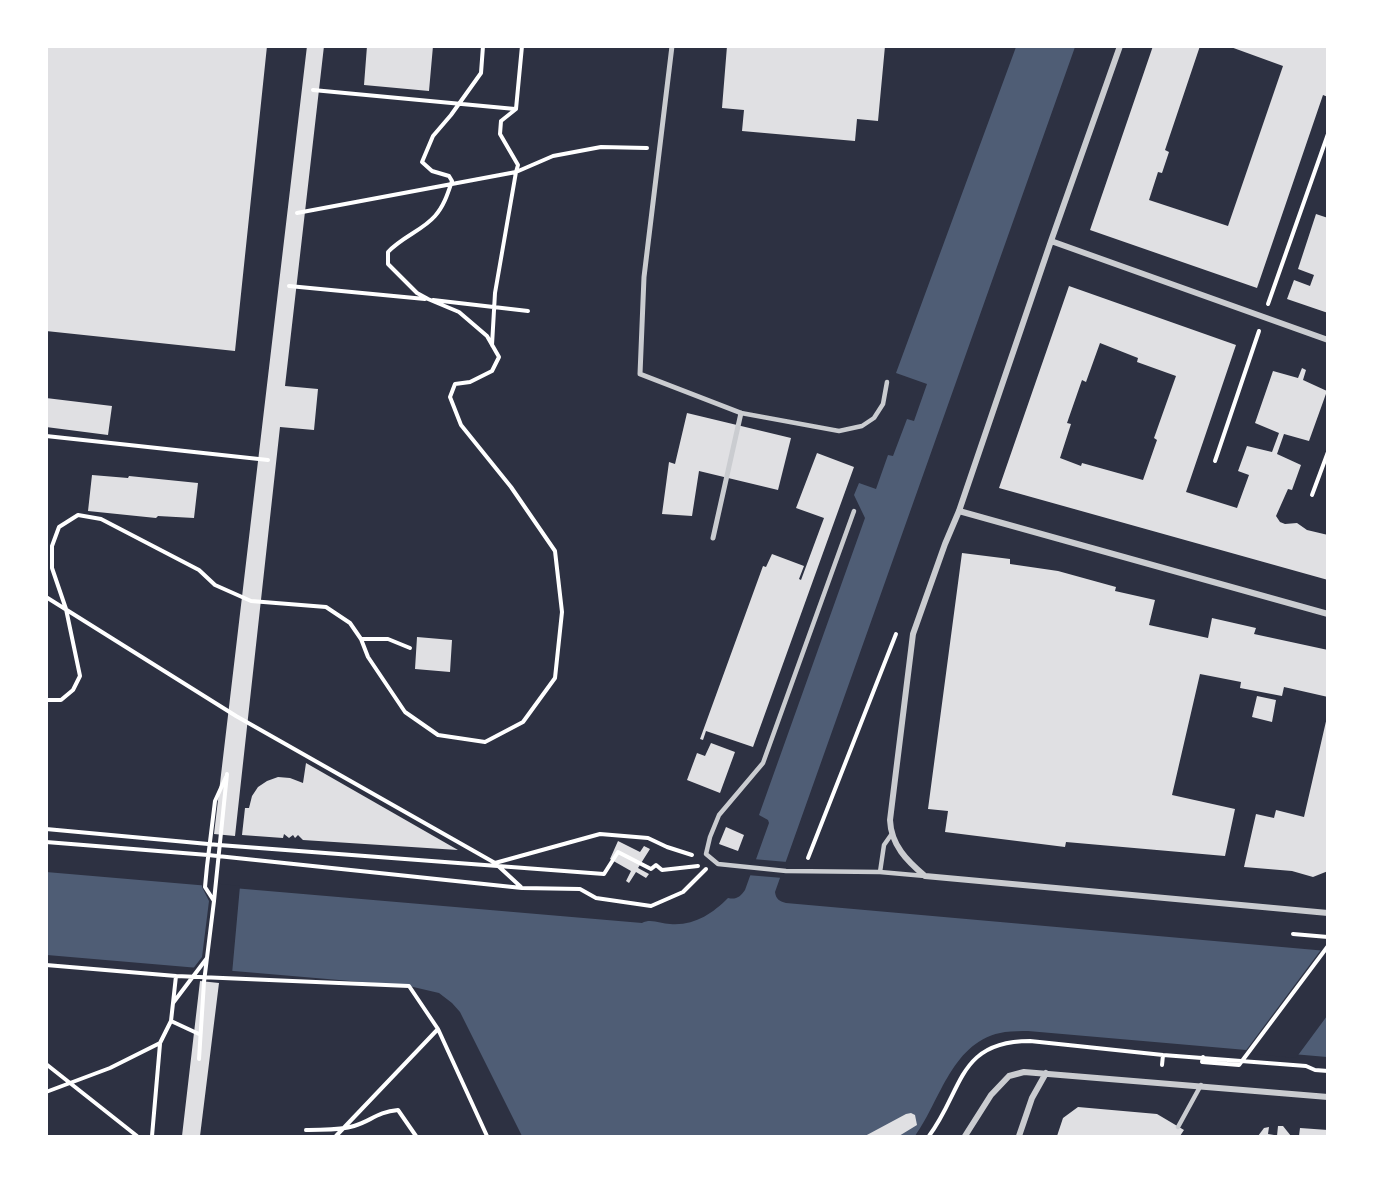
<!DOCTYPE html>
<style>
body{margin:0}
#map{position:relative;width:1374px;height:1183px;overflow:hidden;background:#2d3142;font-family:"Alegreya Sans",sans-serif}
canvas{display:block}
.frame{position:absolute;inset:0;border:48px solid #fff;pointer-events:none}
</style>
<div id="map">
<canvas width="1374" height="1183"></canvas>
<div class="frame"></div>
</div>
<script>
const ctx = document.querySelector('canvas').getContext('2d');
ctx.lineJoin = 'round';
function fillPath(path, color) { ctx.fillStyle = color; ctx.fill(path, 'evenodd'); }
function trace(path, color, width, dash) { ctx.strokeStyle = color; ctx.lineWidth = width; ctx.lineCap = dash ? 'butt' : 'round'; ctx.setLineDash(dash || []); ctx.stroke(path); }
fillPath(new Path2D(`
 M1016,47H1075L775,892C776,899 779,901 786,903L1327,951V1057L1028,1031C1021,1031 1013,1031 1005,1032C952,1040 941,1100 915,1136H522L460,1012L452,1003L439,993L409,986L47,955L46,872L642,923C651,918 661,924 670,924C694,926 712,914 728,898C736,900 740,897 745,890L769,823L768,820L759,815L865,518L854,495L859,483L876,489L888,455L893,456L907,419L914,421L927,384L896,373Z`), '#4f5d75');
fillPath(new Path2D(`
 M753,859L787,862L783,878L747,875Z
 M202,882L240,886L232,974L192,970L202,957L209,901L202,887Z
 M1323,947L1328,948L1327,1016L1296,1058L1244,1053Z`), '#2d3142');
fillPath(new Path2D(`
 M46,46H267L235,351L46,331Z
 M307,46H324L285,386L318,389L314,430L280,427L235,836L214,834Z
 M367,46H433L429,91L364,85Z
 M727,46H885L878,121L857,119L855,141L742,131L744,110L722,108Z
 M1153,46H1200L1165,150L1169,152L1162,173L1158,172L1149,200L1228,226L1283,66L1228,46H1328V97L1323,95L1257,288L1090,230Z
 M1316,214L1328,218V313L1287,299L1294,280L1310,286L1314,275L1298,269Z
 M1069,286L1236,345L1186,492L1237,508L1249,475L1238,471L1247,446L1272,452L1279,433L1255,423L1273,371L1298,378L1302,368L1306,370L1303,380L1327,391L1309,441L1284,434L1277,454L1301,465L1292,490L1288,489L1276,516L1280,522L1285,524L1297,523L1307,530L1328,535V580L999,488ZM1100,343L1138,358L1137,362L1176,376L1154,438L1157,440L1143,480L1082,463L1081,466L1060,458L1071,424L1067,423L1082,380L1086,382Z
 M46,398L112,406L108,435L46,427Z
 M687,413L791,438L778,490L699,471L692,516L662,514L669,462L675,464Z
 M817,453L854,467L753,747L706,731L703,740L700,739L763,566L766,567L772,554L804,566L799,579L801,580L824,518L796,508Z
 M92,475L128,478L129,476L198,483L194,518L158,516L156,518L88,511Z
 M962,553L1010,559V564L1058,571L1116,587L1115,591L1155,600L1149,625L1208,638L1212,618L1256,628L1254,634L1328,650V697L1284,687L1282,696L1240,688L1241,682L1200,674L1172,795L1235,809L1225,856L1066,842L1065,847L945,832L948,811L928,809Z
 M417,637L452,640L450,672L415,669Z
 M1257,696L1276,700L1272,722L1252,717Z
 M1327,717L1328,871L1313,877L1292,871L1244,867L1256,814L1274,818L1276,810L1304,817Z
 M711,743L735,752L720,793L687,780L697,753L705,756Z
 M306,763L458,850L303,840L298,835L295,838L293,835L289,838L284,834L283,838L242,835L245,808H249L252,796L258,787L267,781L278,777L290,778L303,783Z
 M726,827L744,835L738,851L719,844Z
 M618,841L640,852L644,846L650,849L638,868L649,874L646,878L636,872L629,883L626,881L631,871L610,859Z
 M200,981L219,983L200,1136H182Z
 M1078,1107L1157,1114L1184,1130L1180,1136H1057L1063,1118Z
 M911,1113L915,1115L917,1125L899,1136H865L906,1114Z
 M1278,1126H1283L1291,1136H1277Z
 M1269,1127L1268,1134L1274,1135V1136H1258L1264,1128Z
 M1300,1128L1328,1130V1136H1299Z`), '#e0e0e3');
trace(new Path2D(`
 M313,90L515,109
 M297,213L516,172L518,165L500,134L501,121L516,109L522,46
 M289,286L425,299
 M433,300L528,311
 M1268,304L1328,134
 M492,345L495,293L516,172L553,156L601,147L647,148
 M46,436L268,460
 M1215,461L1259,331
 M1312,495L1328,452
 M46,597L236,716L495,863L521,887
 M361,639H388L410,648
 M46,700H61L73,690L80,676L66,609L52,568V546L59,527L78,515L101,519L199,570L215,585L251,601L326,607L350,623L361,639L368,657L405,712L438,735L485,742L523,722L555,678L562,612L555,551L511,487L461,425L450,397L455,384L470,382L492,371L499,357L487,336L459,312L428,299L417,293L388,264V252C402,237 423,230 435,216C444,206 448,193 452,181L449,176L432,171L422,162L433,136L451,115L481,73L483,46
 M46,829L219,845L604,874L618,852L651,869L656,865L662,870L698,866
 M46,842L208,855L522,888L580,889L596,898L651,906L683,892L706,869
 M808,858L896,634
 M495,863L600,834L648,838L667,847L692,855
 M214,901L205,887L207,866L215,801L226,777
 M1293,934L1328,937
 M46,965L176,976L409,986L438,1029L487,1136
 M176,976L171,1021L199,1034
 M173,1003L207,958
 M1203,1057L1202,1062L1239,1065L1328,946
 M199,1059L204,982L214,901L227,774
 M46,1064L137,1136
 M1162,1065L1163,1055
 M46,1092L110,1068L160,1043L171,1021
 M306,1130C321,1129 339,1131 354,1126C371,1121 377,1112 398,1110L416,1136
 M152,1136L160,1044
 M336,1136L438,1029
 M929,1136C963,1091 957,1041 1030,1041L1163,1055L1306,1066L1315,1070L1328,1071`), '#fff', 4);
trace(new Path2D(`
 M741,413L839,431L862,426L874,418L883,404L887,382
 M854,511L763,763L719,815L710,837L706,854L718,864L786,871L880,872L925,876
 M880,872L884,845L891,835
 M1178,1127L1201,1085`), '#caccd0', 4.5);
trace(new Path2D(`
 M672,46L644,277L640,374L741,413L713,538`), '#caccd0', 5);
trace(new Path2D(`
 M1120,46L1051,241L959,511L945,544L913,634L890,820C891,845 907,861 925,876L1328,913
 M1051,241L1328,340
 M959,511L1328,614
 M965,1136L991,1095L1009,1076L1024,1072L1328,1097
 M1019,1136L1032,1098L1046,1073`), '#caccd0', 6);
</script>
